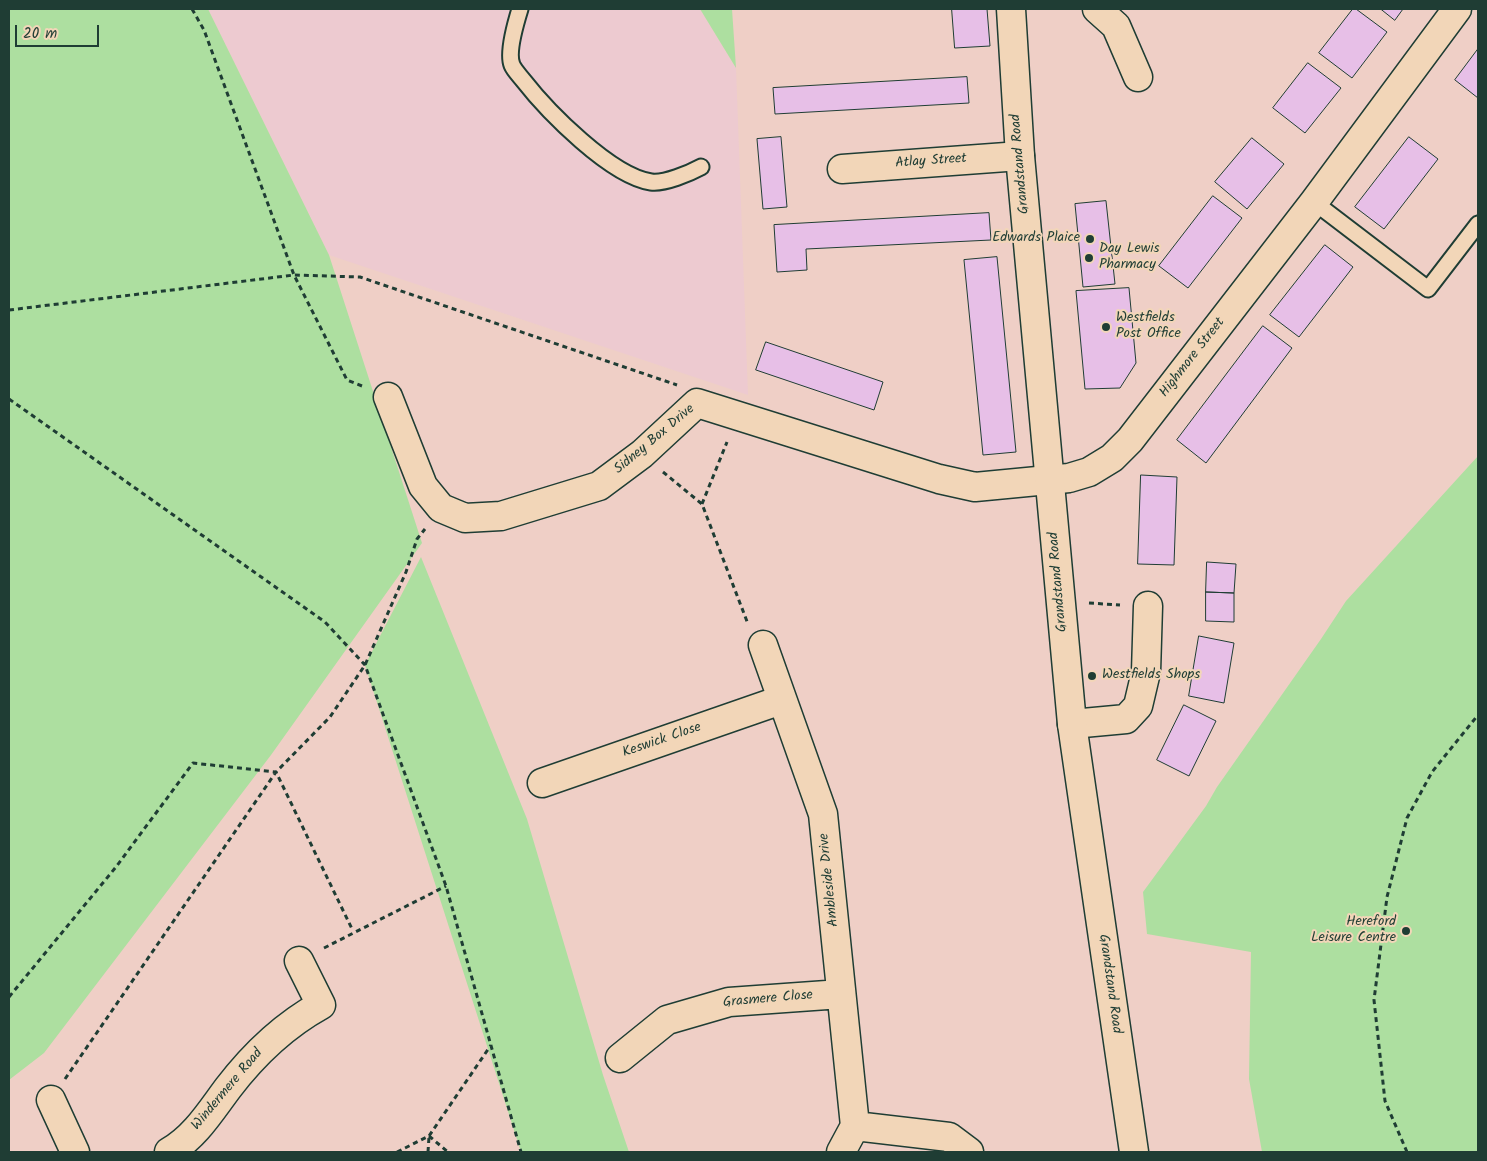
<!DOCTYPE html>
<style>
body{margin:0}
#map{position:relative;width:1487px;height:1161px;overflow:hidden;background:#efcfc6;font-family:Kalam,sans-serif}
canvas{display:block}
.frame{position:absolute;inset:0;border:10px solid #1f3d34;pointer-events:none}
.scale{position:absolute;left:15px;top:25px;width:84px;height:22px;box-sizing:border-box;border:2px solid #1f3d34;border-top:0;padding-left:6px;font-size:15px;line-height:18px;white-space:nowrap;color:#1f3d34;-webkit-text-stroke:4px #f2d6b8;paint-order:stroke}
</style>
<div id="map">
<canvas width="1487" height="1161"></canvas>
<div class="frame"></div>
<div class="scale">20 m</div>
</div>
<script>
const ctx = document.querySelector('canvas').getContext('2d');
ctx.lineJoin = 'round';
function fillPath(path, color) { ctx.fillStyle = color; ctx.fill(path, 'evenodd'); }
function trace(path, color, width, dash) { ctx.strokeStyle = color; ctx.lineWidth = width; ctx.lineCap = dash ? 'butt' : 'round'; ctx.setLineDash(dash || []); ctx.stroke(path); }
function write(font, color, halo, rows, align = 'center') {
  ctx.font = font + ' Kalam,sans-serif'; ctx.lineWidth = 4; ctx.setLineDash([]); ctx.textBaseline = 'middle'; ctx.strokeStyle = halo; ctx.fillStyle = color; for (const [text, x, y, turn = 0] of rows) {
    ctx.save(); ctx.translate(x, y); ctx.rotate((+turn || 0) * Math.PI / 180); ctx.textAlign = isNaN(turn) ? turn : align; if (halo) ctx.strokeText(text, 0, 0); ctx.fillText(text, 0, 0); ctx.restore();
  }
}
fillPath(new Path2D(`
 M208,9H700L736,68L748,395L329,255Z`), '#edcad0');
fillPath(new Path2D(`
 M9,9H208L329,255L422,543L271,755L44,1053L9,1080Z
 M700,9H732L736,68Z
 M1478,456V1152H1262L1249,1079L1251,952L1147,934L1143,892L1206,806L1217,787L1321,639L1346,601Z
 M421,557L527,819L603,1075L629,1152H521L365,665Z`), '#addfa0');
const building = new Path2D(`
 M952,9H987L990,46L955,48Z
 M1353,9H1356L1387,32L1352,78L1319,53Z
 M1381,9H1403L1395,20Z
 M1478,49V98L1455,80Z
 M1308,63L1341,88L1305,133L1273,108Z
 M967,77L969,103L775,114L773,88Z
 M781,137L787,207L763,209L757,139Z
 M1409,137L1438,159L1384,229L1355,207Z
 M1252,138L1284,164L1247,209L1215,182Z
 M1213,196L1242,218L1188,288L1159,266Z
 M1106,201L1115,284L1083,287L1075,204Z
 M989,213L991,240L806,249L807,270L777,272L774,225Z
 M1325,245L1353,267L1299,337L1270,315Z
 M997,257L1016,452L983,455L964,260Z
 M1129,288L1136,363L1120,388L1085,389L1076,291Z
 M1263,326L1292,348L1206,463L1177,440Z
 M766,342L883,382L874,410L756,370Z
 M1141,475L1177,477L1174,565L1138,564Z
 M1207,562L1236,564L1234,593L1206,592Z
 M1206,592L1234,593V622L1206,621Z
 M1199,636L1234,643L1224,703L1189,696Z
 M1184,705L1216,721L1189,776L1157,760Z`);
fillPath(building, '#e7bfe7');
trace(building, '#1f3d34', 1);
const service = new Path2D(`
 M520,9C516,22 507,53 512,65C514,70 520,76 523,80C548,112 611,176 651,182C664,184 690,173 701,167
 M1314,202L1428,289L1478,224`);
const minor = new Path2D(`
 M1097,9L1116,26L1138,77
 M842,169L1020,156
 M388,397L423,486L441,508L465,518L501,516L599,486L642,454L697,403L939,479L975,487L1069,478L1089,472L1112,458L1130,440L1314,202L1457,9
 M763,645L823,814L855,1126L841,1152
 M1072,724L1126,719L1138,706L1146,672L1148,606
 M542,783L781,700
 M620,1058L667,1020L729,1002L841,994
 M51,1100L75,1152
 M855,1126L949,1137L969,1152
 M169,1152C195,1137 210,1112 228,1088C254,1054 283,1026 321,1005L299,961`);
const tertiary = new Path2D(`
 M1011,9L1020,156L1072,724L1134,1152`);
trace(service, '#1f3d34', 19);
trace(minor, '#1f3d34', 31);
trace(tertiary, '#1f3d34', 31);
trace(new Path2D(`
 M192,9L204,30L294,275L347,380L362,386
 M9,310L294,275L360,277L677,385
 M9,399L325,622L365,665L446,886L521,1152
 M663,472L702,504L748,624
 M702,504L727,442
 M1089,603L1120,605
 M324,948L446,886
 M9,997L116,867L193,763L276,772L353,931
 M65,1079L276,772L330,717L365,665L406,572L417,539L425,529
 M429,1136L448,1152
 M397,1152L429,1136L491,1045
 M428,1152L429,1137
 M1407,1152L1385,1101L1374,1000L1387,897L1407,818L1432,772L1478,715`), '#1f3d34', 3, [5, 4]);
trace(service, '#f2d6b8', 15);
trace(minor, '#f2d6b8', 28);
trace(tertiary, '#f2d6b8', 28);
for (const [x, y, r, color] of [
 [1090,239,5,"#1f3d34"],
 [1089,258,5,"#1f3d34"],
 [1106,327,5,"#1f3d34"],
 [1092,676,5,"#1f3d34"],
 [1406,931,5,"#1f3d34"]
]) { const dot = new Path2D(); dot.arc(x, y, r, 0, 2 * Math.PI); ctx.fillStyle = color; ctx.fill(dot); trace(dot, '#f2d6b8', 2); }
write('14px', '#1f3d34', '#f2d6b8', [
 ["Atlay Street",931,162,-4],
 ["Grandstand Road",1021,164,-95],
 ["Highmore Street",1193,358,-52],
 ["Sidney Box Drive",655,440,-40],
 ["Grandstand Road",1059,582,-95],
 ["Keswick Close",662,741,-19],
 ["Ambleside Drive",830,880,-96],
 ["Grandstand Road",1109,984,82],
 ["Grasmere Close",768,1000,-5],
 ["Windermere Road",228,1090,-50]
]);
write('14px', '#1f3d34', '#f2d6b8', [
 ["Edwards Plaice",1080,239,"right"],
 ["Day Lewis",1099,250],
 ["Pharmacy",1099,266],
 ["Westfields",1116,319],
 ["Post Office",1116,335],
 ["Westfields Shops",1102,676],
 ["Hereford",1396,923,"right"],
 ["Leisure Centre",1396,939,"right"]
], 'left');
</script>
